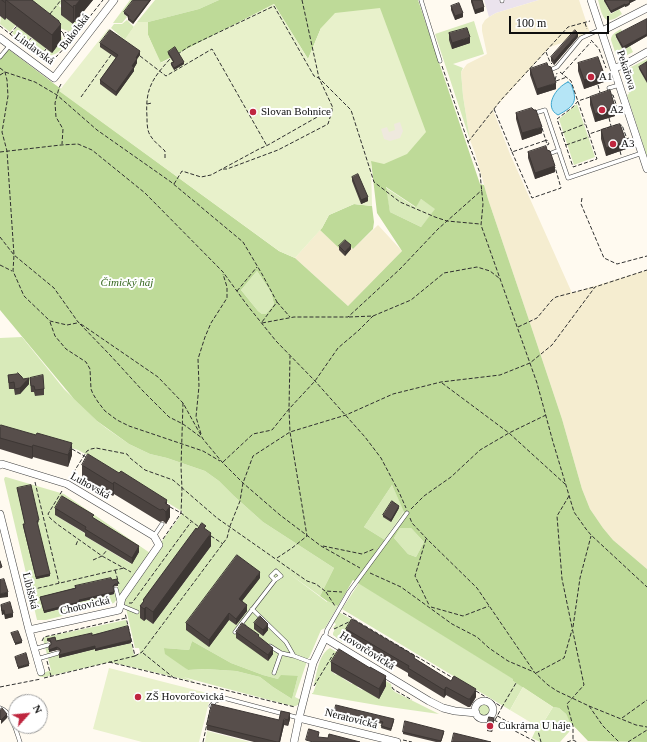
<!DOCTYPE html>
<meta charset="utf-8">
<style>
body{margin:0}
#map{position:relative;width:647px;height:742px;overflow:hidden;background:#fffaf0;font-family:"Times New Roman",serif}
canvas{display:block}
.north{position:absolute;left:8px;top:694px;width:40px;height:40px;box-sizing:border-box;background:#fff;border:1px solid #9f9f9f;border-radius:50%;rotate:63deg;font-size:11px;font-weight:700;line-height:16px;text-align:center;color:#0e0e0e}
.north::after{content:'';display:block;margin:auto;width:14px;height:18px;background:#bf263f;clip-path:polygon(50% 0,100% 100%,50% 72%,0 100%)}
.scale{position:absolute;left:509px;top:16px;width:100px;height:18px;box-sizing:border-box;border:2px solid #0e0e0e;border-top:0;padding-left:5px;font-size:12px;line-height:14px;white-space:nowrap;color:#0e0e0e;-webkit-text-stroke:3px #fff;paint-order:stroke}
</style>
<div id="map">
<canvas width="647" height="742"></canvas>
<div class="north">N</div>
<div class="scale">100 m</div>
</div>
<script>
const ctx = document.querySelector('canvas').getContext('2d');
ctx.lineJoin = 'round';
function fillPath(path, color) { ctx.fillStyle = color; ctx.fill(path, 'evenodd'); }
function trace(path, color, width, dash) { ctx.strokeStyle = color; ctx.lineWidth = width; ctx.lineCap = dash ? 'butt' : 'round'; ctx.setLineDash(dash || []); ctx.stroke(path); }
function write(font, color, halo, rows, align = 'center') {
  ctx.font = font + ' "Times New Roman",serif'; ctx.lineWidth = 4; ctx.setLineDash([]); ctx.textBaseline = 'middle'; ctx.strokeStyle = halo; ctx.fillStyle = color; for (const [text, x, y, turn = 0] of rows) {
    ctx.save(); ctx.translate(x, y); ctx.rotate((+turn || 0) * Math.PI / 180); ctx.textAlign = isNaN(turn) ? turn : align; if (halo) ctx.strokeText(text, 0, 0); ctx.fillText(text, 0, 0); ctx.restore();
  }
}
fillPath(new Path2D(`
 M484,0H539L496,13L489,17Z`), '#ebe3ed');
fillPath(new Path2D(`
 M539,0H579L590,33L550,47L493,110L510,154L572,293L647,270V569L613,540L603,528L590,509L582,489L562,419L531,326L488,199L475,153L470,140L463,96L461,72L467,64L487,54L482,31V25L485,20L489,17L496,13Z
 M378,225L402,251L348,306L295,258L320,230L339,247L346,242L353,249Z`), '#f5edd0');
fillPath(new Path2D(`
 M9,0H73L66,9L60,4L59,6L65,11L74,22L79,18L83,21L78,28L75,30L69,31L65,30L62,29L50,20Z
 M130,0H134L124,14L127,17L122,23H113Z
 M155,0H219L199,9L148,22H137Z
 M598,0H607L605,2L611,14L619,9L622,14C619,16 614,20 610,20C602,22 600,6 598,0Z
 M1,16L5,19L6,18L16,25L10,32L0,24Z
 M127,20L134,27L125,40L111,28L114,24H122Z
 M474,21L484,54L453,64L463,68L461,72L463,96L470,140L435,34Z
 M18,26L31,37L26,43L12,33Z
 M621,29L623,34L616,38L623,49L630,46L633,52C626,56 624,57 616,55L611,40C611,34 616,32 621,29Z
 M59,32C69,45 59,58 43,55L48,49L52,53Z
 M33,38L46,48L41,54L28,44Z
 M647,59V64L639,69L647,81V157L627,95L629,94L624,77L627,69Z
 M577,104L595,157L574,165L559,119Z
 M385,187L415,207L421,199L436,209L421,227L390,212Z
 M257,271L271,292L274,304L266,314H262L258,311L241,290Z
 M22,337L64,389L97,421L106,428L129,444L150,454L167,458L205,471L219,481L234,496L263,522L334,568L320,596L287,572L327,602V601L338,606L325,628L321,630L309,658H308L295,697L301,700C299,704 297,707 292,706L183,677L196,682L110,662L45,677H40L38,675L51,670L43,639L45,637L126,620L134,655L139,654L140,652L139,648H135L123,595L183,512L100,462L78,450L0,427V338ZM211,546L156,620L153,624L146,619ZM239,605L247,611L236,625L229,620L209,646ZM47,641L56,644L131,643L96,651L95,649L60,658L58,651L50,653ZM192,641L231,663L263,675L278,679L298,676L292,699L273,687L260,677L236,671L205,669L188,670L164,648L189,650Z
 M5,477H6L64,494L150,553L114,603L46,620H37L4,479ZM55,515L139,552L131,564L85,536L86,534ZM117,581L118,587L113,589L114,594L79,602V604L44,613L76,590V588Z
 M392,485L404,511L385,540L364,527Z
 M400,528H411L424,542L416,557L408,554L394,538Z
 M359,583L514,679L513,681L523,687L510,710L342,609Z
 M339,612L354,621L342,642L333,635V633L335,629L333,628L336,624L333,622Z
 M330,648L391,684L392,689L395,692L439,714L382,706L312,694V693H313L316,685L314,684C317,672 319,654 330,648ZM339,659L370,677L371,676L386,686L379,698L373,695L374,694L369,692H368L363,689L362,690L357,687L358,686L353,683L352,684L342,678V677L337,674L336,675L331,671Z
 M478 710a6 6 0 1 1 12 0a6 6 0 1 1-12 0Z
 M553,707L559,708L566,714L572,724L569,732L560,742H540L532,738L537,727L540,728Z`), '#d8eab9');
fillPath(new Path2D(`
 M219,0H418L480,184L484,185L488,199L531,326L562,419L582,489L590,509L603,528L613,540L647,569V742L588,741L570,722L566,714L559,708L553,707L513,681V679L353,580L338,606L327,601L320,596L334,568L263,522L234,496L219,481L205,471L167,458L150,454L129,444L97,421L74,399L0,310V60L8,49L61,89L60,91L279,251L295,258L348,306L402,251L377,213L371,161L321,28L308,59L274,4L160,63L148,35V22L199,9ZM386,187L416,207L421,199L435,209L421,227L390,212ZM257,271L271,292L274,304L266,314H262L258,311L241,290ZM392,485L404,512L385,540L364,527ZM400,528H411L424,542L416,557L408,554L394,538Z
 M354,204L372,206L374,222L373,229L353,249L346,242L339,248L320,230L322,228L329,215Z
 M192,641L231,663L263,675L278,679L281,675L298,676L292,699L273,687L260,677L236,671L205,669L188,670L165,654L164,648L189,650Z`), '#beda98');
fillPath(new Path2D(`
 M274,4L308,59L321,28L335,13L380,8L426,132L407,154L384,164L371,161L372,206L354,204L329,215L322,228L295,258L279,251L59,91L108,29L125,39L137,22H148V35L161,63Z
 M109,668L211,694L199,742H142L93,729Z
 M523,687L553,707L540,728L510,710Z
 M207,731L250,742H205Z`), '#e8f1cb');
fillPath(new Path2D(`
 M400,122L403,131L400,138L390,141L384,139L381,129L387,127L389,132L395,130L394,124Z`), '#efe9de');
const water = new Path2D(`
 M568,82L571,84C578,101 575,106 558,115C543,107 556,87 568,82Z`);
fillPath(water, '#b5e5f6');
trace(water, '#3ba4cd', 1);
const lane = new Path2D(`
 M421,0L440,61
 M502,0V1
 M0,57L10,45
 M550,70L557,67L581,38L601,29
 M609,88L619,85
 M535,113L545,110L568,178L642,153
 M549,154L559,150
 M154,536L162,524
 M116,589L120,605L137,612
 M252,609L286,642L294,656
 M241,624L275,580L281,576L276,571L271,576L275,580
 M235,632L241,624L244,626
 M325,638L327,630L349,592L407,513
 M270,646L281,653L294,656L313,663
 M34,649L48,645
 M37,659L58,653
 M274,673L281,653
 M211,706L215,701L224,698L299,718
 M0,708C12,712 16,731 20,742`);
const street = new Path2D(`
 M591,0L647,169
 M602,31L647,8
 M0,38L54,78L114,0
 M614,68L624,65L647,52
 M0,465L2,464L67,484L154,536L159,545L122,598L119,610L29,630
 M0,514L29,630L41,672
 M475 710a9 9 0 1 1 18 0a9 9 0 1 1-18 0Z
 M299,718L397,742
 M294,742L299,718L313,663L325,638L429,701L443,708L455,711L476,713`);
trace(lane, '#414141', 4.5);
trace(street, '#414141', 8);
trace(new Path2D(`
 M302,0L319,78L351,110L374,182L400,202L435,217L447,221L480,224
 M50,14L61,0
 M585,23L587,29
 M0,26L25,46L41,56L47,59L53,58L56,57L68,44L103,0
 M60,30L63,33L77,31
 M63,33L67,43
 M10,34L17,26
 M591,40L599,49L606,68
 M25,46L32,37
 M546,52L550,62L552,64
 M41,56L46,49
 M140,56L166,76L212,49L267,146
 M442,66L468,142L480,173L483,204L481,225L537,383L553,442L574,512L586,529L591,535L647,587
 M0,68L5,72L7,80L8,96L2,132L7,151L14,255L13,271L24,296L50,321L67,325L77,323
 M560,72L571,81L589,134L619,124L620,126L622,125L627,139L629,138
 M562,74L591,42
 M0,75L5,72L35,82L57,95L97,130L171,182L243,242L262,274L277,302L262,322
 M555,80L557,73
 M556,81L567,77
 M61,84L59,88L55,103L56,117L63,129L62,144
 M598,85L600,93
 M612,95H613L619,113H621
 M81,97L111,55
 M147,104L152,103
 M494,109L512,152L544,141
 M609,118L611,126
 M542,128L546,141
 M562,133L585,124
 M589,134L597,159L573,167L557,119L573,107L578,101L590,97
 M468,142L501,100L568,27L590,21
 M566,145L589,137
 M620,151L621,155
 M0,152L61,145L78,144L92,150L145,193L223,272L247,305L276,341L315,381L365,437L381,458L399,492L406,508
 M512,152L532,198L561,188L555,167
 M165,158V151C160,146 154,142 150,135C147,130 147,123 147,117C145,89 152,79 170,59
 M223,169H227L278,150L328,124L333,108
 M174,184L182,171L201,177L211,175L259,149L268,145L333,108L319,78L314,76L274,6L188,47L178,54
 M582,198L581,204L604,258L617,264L647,256
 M0,237L14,255L54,288L78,322L158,377L183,403L203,439L222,462L243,483L280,515L321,546L360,568
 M0,265L12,271
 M237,291L257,267
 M277,302L290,317
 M349,317L373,316L411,300L444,273L477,267L490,271L499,278
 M50,322L55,336L66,349L86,362L90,369L91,389L93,394L98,402L105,411L117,420L129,426L203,451L220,461
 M262,323L294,317H348L400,269L438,229L482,190
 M80,324L110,355L142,390L169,417L183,424L202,438
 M518,327L537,318L552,300L556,297L594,287
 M442,383L509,433L565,484
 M201,434L196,417L199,386L198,359L205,337L211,323L227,298V287L223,274
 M72,449L86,457
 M223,462L253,434L272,430L289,409L315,381L338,348L358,331L373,316
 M70,478L87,451L91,449L96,448L127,454L130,458L145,470L173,480L217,518L307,581L316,584L325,591L342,592
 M35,482L59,583
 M62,491L48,514L50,518L57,524L102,556L131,572
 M569,496L557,516L562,579L584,685L567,704L573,726V740
 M170,507L181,513L199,527
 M411,509L424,496L451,477L480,450L509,433L546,415
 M410,518L412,523L427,539L477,588L535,673L548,685L557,691L589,706L636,725L647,727
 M211,536L223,544
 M163,539L181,513L182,489L181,467L183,403
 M426,539L415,576L429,605
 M76,545L78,540
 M323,546L362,554L374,549
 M277,558L292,548L307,536L290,432L289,409L290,356
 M93,560L102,556L107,550
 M115,570L119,584
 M370,573L401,587L452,624L477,637L489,648L508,661L534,672
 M26,591L124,568
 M326,592L335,606
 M129,603H132L191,522
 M431,607L463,616L489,606
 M343,613L354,619
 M354,620H355L453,678
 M573,627L580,578L591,536
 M334,629L351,621
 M343,640L346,634
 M42,641L44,637L126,618
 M143,653L174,678
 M135,656L142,652L227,538L230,526L240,501L243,483L253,456L290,432L346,415L393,394L441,382L500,375L530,363L552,345L595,287L647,270
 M47,661L51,676
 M109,662L295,707
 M536,673L564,658L572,630
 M44,678L135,656L125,613
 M314,686L334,653
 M0,687L41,679
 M392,687L393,689L412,700
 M476,691L502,707L516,683
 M589,706L603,726L619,742
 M492,713L528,733
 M622,718L647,700
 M478,719L484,721L488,720
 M494,720L536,742
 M495,720L502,707
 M537,727L541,742
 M403,740L412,742
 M203,742L210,710
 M567,742L573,740L577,742
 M628,742L647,730`), '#303030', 1, [4, 2]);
trace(lane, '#fff', 3.5);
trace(street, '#fff', 7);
trace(new Path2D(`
 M544,141L547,140L549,144L547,145L546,141`), '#303030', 1, [4, 2]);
fillPath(new Path2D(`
 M0,0H32L59,23L61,41L52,53L6,18L5,20L0,16Z
 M61,0H93L75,22H74L73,24L61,15Z
 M151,0L133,24L128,20V17L124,14V12Z
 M471,0H482L484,11L475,14L471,2Z
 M604,0H636L630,3V4L628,6L625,7V6L611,13L604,1Z
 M451,6L463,17L455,20L451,10Z
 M647,19V36L623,50L616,37V35Z
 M449,33L470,43L452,49L449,40Z
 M578,37L554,65L551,61V57Z
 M100,43L140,55L137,59V63L134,68V71L116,96L100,84V80L116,58L100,47Z
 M168,52L184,64L174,70L171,65V63L173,62L168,54Z
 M647,62V83L639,69V67Z
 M578,63L604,82L584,89L578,71Z
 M530,69L556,89L537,95L530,75Z
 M590,97L615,116L595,122L590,105Z
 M516,113L542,133L522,140L516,119Z
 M601,130L626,149L606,156L601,139Z
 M547,150L555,172L535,179L528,158V152Z
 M352,177L368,201L361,204L352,181Z
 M339,246L351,249L345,256L339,250Z
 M8,375L23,379L29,384L20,394L15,395L14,389H9Z
 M30,378L44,389V395L35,396L34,392H31Z
 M0,427L72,455L68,467L33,457L32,459L0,449Z
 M82,465L167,504L170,517L166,524L163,521L160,522L114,494L113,496L82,477Z
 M17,488L39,522L37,523L50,576L36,579L23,526V524H25Z
 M55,508L94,518L139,552L132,564L85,536V533L55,515Z
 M399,508L391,522L383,517V515Z
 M197,529L206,530L211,546L153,624L146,619L144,621L140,618V606L143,602V600Z
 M260,578L242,601L247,611L236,625L229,620L209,647L186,630V623Z
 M112,580L118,584V586H115L113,588L114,594L79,602V604L44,613L40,597L75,588V586Z
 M1,605L13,617L5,619L4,614L2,615L1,609Z
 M254,623L268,630L263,636L254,629Z
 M346,629L415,659L476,697L470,707H468L446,695L444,698L408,676V673L346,637Z
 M236,632L273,654L268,661L236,638Z
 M92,635L131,643L95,651V649L59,658V656L60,651L57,650L49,652V646L51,644L50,642L47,641V639L56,641Z
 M331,662L370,668L386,686L379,699L331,671Z
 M334,715L394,721L391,731L381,728L382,724L372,721L371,726L334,717Z
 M290,719L288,726L284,725L280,742H254L207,730V725L279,720Z
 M494,722L492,732L487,731V726Z
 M403,732L444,733L441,742H436L403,734Z`), '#4b4340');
fillPath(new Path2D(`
 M6,0V18L5,20V2Z
 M80,0H93L75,22V6Z
 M150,0H151L133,24V22Z
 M632,0H636L630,3V4L625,7V5Z
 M625,4V6L611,13V11Z
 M74,5V22L73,24V7Z
 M484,7V11L475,14V10Z
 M463,13V17L455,20V16Z
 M59,21V26L61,24V41L52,53V35Z
 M578,33V37L554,65V61Z
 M647,34V36L623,50V47Z
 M470,37V43L452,49V43Z
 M140,51V55L137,59V63L134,68V71L116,96V92L132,66L136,58Z
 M184,62V64L174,70V68Z
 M604,74V82L584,89V80Z
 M556,83V89L537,95V89Z
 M615,107V116L595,122V114Z
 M542,127V133L522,140V133Z
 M626,141V149L606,156V148Z
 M555,166V172L535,179V173Z
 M368,197V201L361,204V200Z
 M351,245V249L345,256V252Z
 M29,378V384L20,394V388Z
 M72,443V455L68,467V455Z
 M33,445V457L32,459V447Z
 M114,482V494L113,496V484Z
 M167,500V509L170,506V517L166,524L165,503Z
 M399,506V508L391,522V520Z
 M211,533V546L153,624V612Z
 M139,546V552L132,564V558Z
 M260,572V578L239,605V599Z
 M50,574V576L36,579V577Z
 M8,592V597L0,598V594Z
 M114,592V594L79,602V600Z
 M79,602V604L44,613V611Z
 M247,605V611L236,625V619Z
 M146,607V619L144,621V609Z
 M4,610V614L2,615V611Z
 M13,613V617L5,619V615Z
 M229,613V620L209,647V640Z
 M268,624V630L263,636V630Z
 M131,640V643L95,651V649Z
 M22,641V643L15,645V643Z
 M95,646V649L59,658V655Z
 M57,647V650L49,652V650Z
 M273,648V654L268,661V655Z
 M29,664V666L18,669V667Z
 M386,676V686L379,699V689Z
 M446,687V695L444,698V690Z
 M476,689V697L470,707V699Z
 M290,713V719L288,726V720Z
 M7,714V718L1,724V720Z
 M494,718V722L492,732V728Z
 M284,719V725L280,742H279Z`), '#3d3734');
const building = new Path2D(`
 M2,0H32L59,21V22L61,24L52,35L6,0L5,2Z
 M64,0H80L75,6L74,5L73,7Z
 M133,0H150L133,22L128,18L129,16L124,12Z
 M472,0H482L484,7L475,10Z
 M605,0H632L629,1L630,2L628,4L625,5V4L611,11Z
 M459,3L463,13L455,16L451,6Z
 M647,19V34L623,47L616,35Z
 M467,28L470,37L452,43L449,33Z
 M110,30L140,51L136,58L137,59L132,66L134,67L116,92L100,80L118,55L100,43Z
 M575,30L578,33L554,61L551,57Z
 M175,47L184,62L174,68L171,63L174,62L168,52Z
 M598,57L604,74L584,80L578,63Z
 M647,62V81L639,67Z
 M547,63L548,66L551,67L556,83L537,89L530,69Z
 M610,90L615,107L595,114L590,97Z
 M532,108L534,110H536L542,127L522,133L516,113Z
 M620,124L626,141L606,148L601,130Z
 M546,146L547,150L550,151L555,166L535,173L528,152Z
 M358,174L368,197L361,200L352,177Z
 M345,240L351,245L345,252L339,246Z
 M18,373L22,377L23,379L29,378L20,388L15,389L14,382L9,383L8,375L16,374Z
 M43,375L44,389L35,390L34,386H31L30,378Z
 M1,425L36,435L37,433L72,443L68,455L33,445L32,447L0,438V427Z
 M88,454L119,473L121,471L167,500L165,503L170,506L166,512L163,509L160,510L114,482L113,484L82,465Z
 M31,485L39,520L37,521L50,574L36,577L23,524H25L17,488Z
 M62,496L94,515L92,517L139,546L132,558L85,529L86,527L55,508Z
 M392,501L399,506L391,520L383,515Z
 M202,523L206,526L204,528L211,533L153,612L146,607L144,609L140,606L144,601L143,600L196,528L197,529Z
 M237,555L260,572L239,599L247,605L236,619L229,613L209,640L186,623Z
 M0,561L2,567L0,568Z
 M111,578L112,580L117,579L118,584H115L113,586L114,592L79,600V602L44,611L40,597L76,588L75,586Z
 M4,579L8,592L0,594V580Z
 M10,602L13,613L5,615L4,610L2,611L1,605Z
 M260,616L268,624L263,630L254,623Z
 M352,619L415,656L414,658L451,681L454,676L476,689L470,699H468L446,687L444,690L408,668L409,666L346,629Z
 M242,623L259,635L258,636L273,648L268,655L236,632Z
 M128,626L131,640L95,649V646L59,655V654L61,651L60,649L57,647L49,650V646L51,645V642L50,640L47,639L55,637L56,641L92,633V635Z
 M18,631L22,641L15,643L11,633Z
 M339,649L370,668V667L386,676L379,689L331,662Z
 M26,653L29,664L18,667L15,657Z
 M212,704L279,720L281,711L290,713L288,720L284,719L279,742H277L207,725Z
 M336,705L394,719L391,729L381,726L383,722L372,719L371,724L334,715Z
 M2,708L7,714L1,720L0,719V710Z
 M489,717L494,718L492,728L487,726Z
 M405,721L444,731L441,741L403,732Z
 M309,729L319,732L318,737L328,738L329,734L360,742H313L306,740Z
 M454,733L491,742H452Z`);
fillPath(building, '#574e4b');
trace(building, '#3d3734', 1);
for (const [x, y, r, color] of [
 [591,77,4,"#bf263f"],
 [602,110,4,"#bf263f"],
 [253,112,4,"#bf263f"],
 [613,144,4,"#bf263f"],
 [138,697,4,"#bf263f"],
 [490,726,4,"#bf263f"]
]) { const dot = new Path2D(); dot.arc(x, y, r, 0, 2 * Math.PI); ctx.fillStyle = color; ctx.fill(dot); trace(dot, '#fff', 1.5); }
write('11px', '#0e0e0e', '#fff', [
 ["Bukolská",75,32,-53],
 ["Lindavská",34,49,36],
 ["Pekařova",626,70,72],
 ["Luhovská",90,486,29],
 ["Libišská",30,591,76],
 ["Chotovická",85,606,-13],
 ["Hovorčovická",367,651,32],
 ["Neratovická",351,719,14]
]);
write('11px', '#0e0e0e', '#fff', [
 ["A1",599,77],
 ["A2",610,110],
 ["Slovan Bohnice",261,112],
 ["A3",621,144],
 ["ZŠ Hovorčovická",146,697],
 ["Cukrárna U háje",498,726]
], 'left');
write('italic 11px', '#35671e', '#fff', [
 ["Čimický háj",127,283]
]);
</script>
